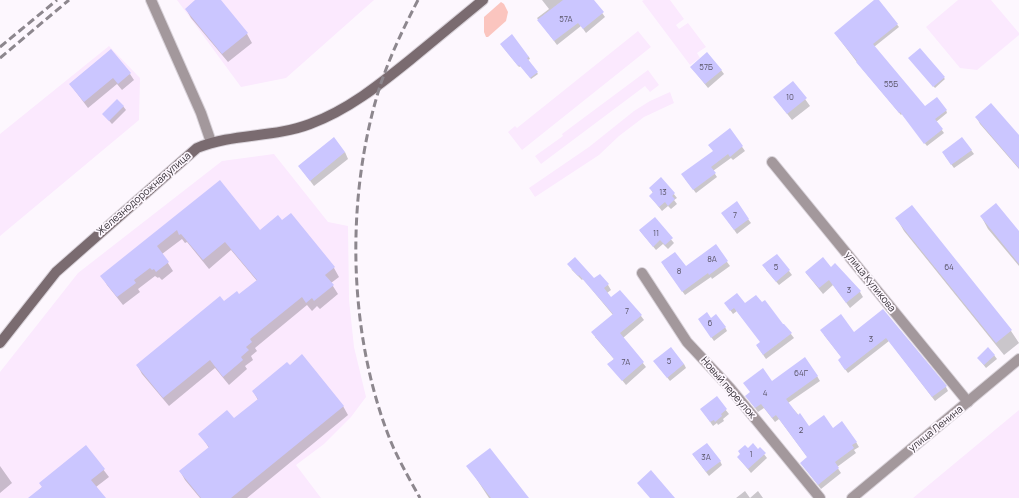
<!DOCTYPE html>
<meta charset="utf-8">
<style>
body{margin:0}
canvas{display:block;background:#fdf7fe}
</style>
<canvas width="1019" height="498"></canvas>
<script>
const ctx = document.querySelector('canvas').getContext('2d');
ctx.lineJoin = 'round';
function fillPath(path, color) { ctx.fillStyle = color; ctx.fill(path, 'evenodd'); }
function trace(path, color, width, dash) { ctx.strokeStyle = color; ctx.lineWidth = width; ctx.lineCap = dash ? 'butt' : 'round'; ctx.setLineDash(dash || []); ctx.stroke(path); }
function write(font, color, halo, rows, align = 'center') {
  ctx.font = font + ' Manrope,sans-serif'; ctx.lineWidth = 3.5; ctx.setLineDash([]); ctx.textBaseline = 'middle'; ctx.strokeStyle = halo; ctx.fillStyle = color; for (const [text, x, y, turn = 0] of rows) {
    ctx.save(); ctx.translate(x, y); ctx.rotate((+turn || 0) * Math.PI / 180); ctx.textAlign = isNaN(turn) ? turn : align; if (halo) ctx.strokeText(text, 0, 0); ctx.fillText(text, 0, 0); ctx.restore();
  }
}
fillPath(new Path2D(`
 M177,0H374L286,78L241,87Z
 M644,0H670L684,19L676,25L679,29L688,23L706,47L697,53L700,58L690,65L642,1Z
 M958,0H991L1019,33V35L977,70L960,68L926,27Z
 M638,31L651,47L522,150L508,132L515,126L517,128Z
 M109,46L140,78L139,120L0,236V134Z
 M648,70L659,85L650,92L645,86L541,164L535,156L563,136L562,134Z
 M670,92L674,103L644,117L619,136L599,155L535,197L529,188L589,147L634,111L650,101Z
 M274,154L328,222L348,226L349,300L354,347L366,397L351,417L324,444L296,465L321,498H0V372L78,273L222,161Z
 M1019,410V498H913Z`), '#fbe9fe');
fillPath(new Path2D(`
 M501,2L504,4L508,12L506,21L488,37H486L484,32V17Z`), '#fbc5bf');
fillPath(new Path2D(`
 M197,0H219L247,34L252,43L228,62L191,18L186,9Z
 M542,0H593L605,17L586,33L581,26L557,45L537,18L549,9Z
 M876,0H877L899,27L874,47L925,108L946,110L947,113L936,122L944,133L927,146L902,114L901,115L859,65L837,36Z
 M502,46L529,57L530,59L528,60L538,74L531,79L521,66L519,67Z
 M911,60L944,78L945,79L935,88Z
 M691,67L721,70L724,74L708,88Z
 M130,74L134,80L122,90L117,84L88,108L70,84Z
 M793,82L810,106L792,120L774,97Z
 M123,106L126,110L112,124L103,114Z
 M977,118L1019,137V169L980,124Z
 M730,130L745,151L733,160L731,158L713,171L717,177L696,193L685,179L714,151Z
 M971,150L974,154L954,168L945,156Z
 M345,152L348,159L314,186L299,166Z
 M661,178L677,198L674,200L677,204L671,209L668,206L662,211L650,196L653,193L650,188Z
 M220,182L260,231L282,222L291,215L334,268L339,277L331,283L338,294L320,309L317,306L312,311L307,305L255,348L257,351L251,356L253,360L245,366L247,369L229,385L215,368L169,406L142,374L137,365L224,303L239,296L257,281L231,250L209,269L187,242L185,243L182,239L162,254L173,271L162,280L159,277L158,278L155,276L138,289L140,292L123,305L107,285L102,276Z
 M911,207L1011,331L1019,343L1004,355L904,231L897,219Z
 M981,216L1019,232V266L988,229Z
 M725,217L748,219L751,223L737,234Z
 M654,219L674,243L668,249L663,244L656,250L640,231Z
 M715,246L730,266L712,279L711,277L685,295L664,266L685,268Z
 M777,255L792,275L779,285L766,270Z
 M831,268L860,292L863,297L850,308L833,285L823,294L806,273Z
 M571,269L608,285L611,290L607,293L611,298L641,316L644,320L623,338L646,367L626,385L609,364L614,359L595,337L613,315L583,279L582,280Z
 M745,304L783,326L784,325L794,338L766,359L757,346L761,342L737,311L733,314L728,307Z
 M883,311L946,387L948,391L935,401L889,341L848,373L841,364L842,358L824,335L854,334Z
 M710,319L725,327L727,331L714,341L702,324Z
 M994,355L997,359L986,368L978,358Z
 M684,364L686,368L670,381L657,365Z
 M817,376L820,381L788,403L809,427L833,429L856,442L859,447L854,450L856,453L837,467L841,473L821,489L801,463L808,458L779,419L775,422L764,408L758,412L746,396L772,382Z
 M253,391L343,406L348,415L247,498H200L185,480L180,471L209,448L200,434L234,420L258,400Z
 M716,398L729,414L723,419L724,421L718,425L717,423L713,426L704,413Z
 M86,447L109,477L96,487L105,498H30Z
 M760,449L767,458L751,473L738,457L748,450L758,451Z
 M693,455L720,461L722,465L709,476Z
 M0,466L12,483L0,493Z
 M468,466L528,498H489Z
 M745,491L750,498L758,491L763,498H736Z`), '#0003');
fillPath(new Path2D(`
 M195,0H221L248,33L222,54L185,9Z
 M563,0H594L604,12L583,29L578,23L554,41L537,20Z
 M874,0H879L898,24L873,44L925,106L937,97L947,110L935,119L943,129L924,144L900,112L899,113L856,62L857,61L834,33Z
 M512,34L529,57L527,58L538,72L530,78L519,65L518,66L500,44Z
 M920,48L945,77L933,87L908,58Z
 M111,49L131,73L118,84L113,78L84,102L69,84Z
 M707,52L722,70L705,84L690,67Z
 M793,81L807,98L787,114L773,97Z
 M117,99L124,106L109,121L102,114Z
 M991,103L1019,135V168L975,117Z
 M730,128L743,146L730,157L728,154L711,167L716,173L693,190L681,174L713,151L708,145Z
 M334,137L345,152L310,181L298,166Z
 M962,137L972,150L951,165L942,152Z
 M661,177L675,193L672,196L675,199L668,206L665,202L659,207L649,196L653,192L649,188Z
 M220,180L260,230L278,215L282,220L291,213L335,267L325,275L334,285L314,301L312,298L306,303L302,297L250,339L252,342L246,347L249,350L241,357L243,360L223,377L210,360L163,398L136,365L220,296L224,301L237,291L239,294L257,280L225,242L203,260L181,234L179,235L177,230L157,246L169,262L156,272L154,269L152,270L150,268L134,280L136,283L117,297L100,276Z
 M737,201L749,219L734,230L721,213Z
 M996,203L1019,231V264L980,216Z
 M912,205L1012,330L996,343L895,218Z
 M655,217L673,238L665,245L660,240L653,247L639,230Z
 M716,244L728,261L709,275L708,273L682,292L661,262L675,252L686,266Z
 M777,254L790,270L776,282L762,265Z
 M575,257L594,278L600,274L609,284L604,288L611,297L620,290L642,315L620,333L644,362L622,381L607,364L614,359L591,332L613,314L579,275L578,276L567,264Z
 M823,257L831,267L835,263L861,291L846,303L829,280L819,288L805,272Z
 M737,293L745,303L756,295L762,302L765,300L783,324H784L792,333L763,355L756,345L760,342L734,308L730,311L724,303Z
 M883,309L947,386L932,397L886,338L845,370L838,360L841,357L820,330L841,314L854,332Z
 M707,312L711,318L716,314L726,327L711,338L698,319Z
 M671,347L684,364L667,378L653,361Z
 M988,347L995,355L984,365L977,358Z
 M302,354L344,406L231,498H201L179,471L209,447L198,434L227,410L234,418L258,399L252,391L287,362L290,365Z
 M805,357L818,376L786,399L798,415L800,413L809,426L824,415L833,428L842,421L857,442L852,445L854,448L835,462L839,468L818,485L800,463L807,457L776,415L772,418L761,404L755,408L745,396L750,392L743,383L763,368L772,381Z
 M717,396L727,409L721,414L722,416L715,422L714,420L710,422L700,409Z
 M707,443L721,461L706,472L692,454Z
 M753,443L758,449L760,447L766,453L748,469L737,457L740,454L738,451L745,445L748,448Z
 M86,445L105,469L91,480L106,498H28L42,487L39,483Z
 M490,448L529,498H491L466,466Z
 M651,470L675,498H650L637,483Z`), '#cbc6ff');
const minor = new Path2D(`
 M772,162L968,402
 M642,273L687,342L730,388L820,498`);
const tertiary = new Path2D(`
 M151,0L201,113L211,142
 M852,498L1019,359`);
const secondary = new Path2D(`
 M0,343L56,272L197,148C233,133 273,138 310,124C348,110 379,85 410,60C434,40 459,20 483,0`);
trace(minor, '#d9d3da', 12);
trace(tertiary, '#d9d3da', 12);
trace(secondary, '#d9d3da', 12);
trace(minor, '#a3989c', 10);
trace(tertiary, '#a3989c', 10);
trace(secondary, '#7a6b70', 10);
trace(new Path2D(`
 M418,0C404,27 391,54 381,83C345,194 347,333 391,442C399,461 410,480 420,498
 M0,47L57,0
 M0,58L69,0`), '#8d878e', 3, [8, 4]);
write('8px', '#5a5568', null, [
 ["57А",566,20],
 ["57Б",706,68],
 ["55Б",891,85],
 ["10",790,98],
 ["13",663,193],
 ["7",735,216],
 ["11",656,234],
 ["8А",712,260],
 ["5",776,268],
 ["64",949,268],
 ["8",679,272],
 ["3",849,291],
 ["7",627,312],
 ["6",710,324],
 ["3",871,340],
 ["5",669,362],
 ["7А",626,363],
 ["64Г",801,374],
 ["4",765,394],
 ["2",801,431],
 ["1",751,455],
 ["3А",706,458]
]);
write('10px', '#352f36', '#fdf7fe', [
 ["Железнодорожная улица",144,194,-41],
 ["улица Куликова",870,282,51],
 ["Новый переулок",728,388,49],
 ["улица Ленина",936,429,-39]
]);
</script>
